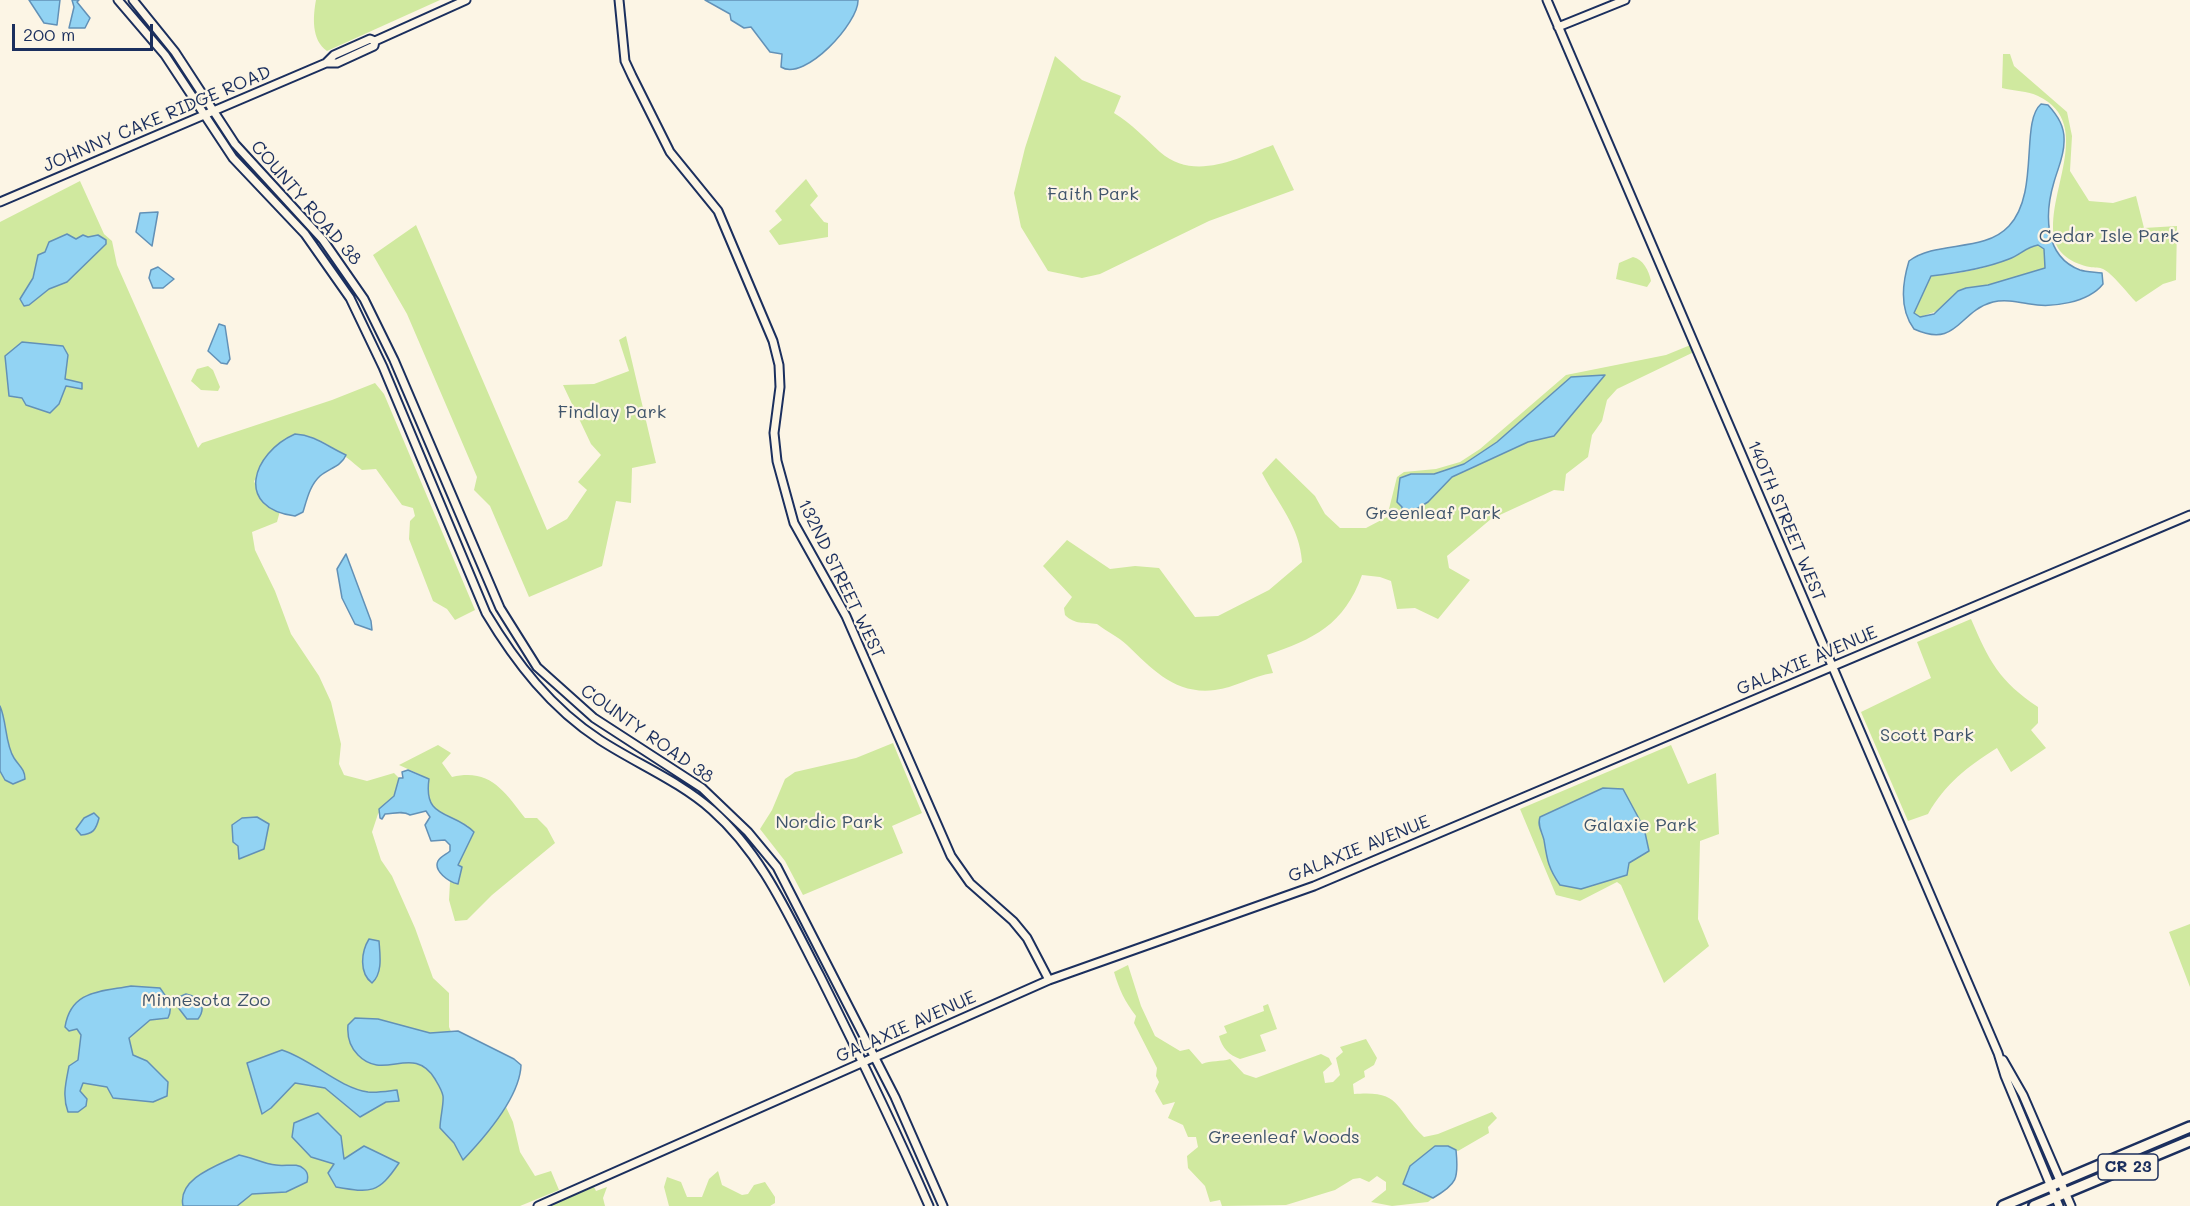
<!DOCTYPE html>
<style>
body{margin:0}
#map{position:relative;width:2190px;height:1206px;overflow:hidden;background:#fcf5e5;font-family:Mali,sans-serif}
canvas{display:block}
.scale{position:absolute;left:12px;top:24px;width:141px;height:27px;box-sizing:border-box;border:3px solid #1b2f5e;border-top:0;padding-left:8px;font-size:18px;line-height:21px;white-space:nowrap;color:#1b2f5e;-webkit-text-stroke:4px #fcf5e5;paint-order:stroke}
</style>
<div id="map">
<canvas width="2190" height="1206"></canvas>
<div class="scale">200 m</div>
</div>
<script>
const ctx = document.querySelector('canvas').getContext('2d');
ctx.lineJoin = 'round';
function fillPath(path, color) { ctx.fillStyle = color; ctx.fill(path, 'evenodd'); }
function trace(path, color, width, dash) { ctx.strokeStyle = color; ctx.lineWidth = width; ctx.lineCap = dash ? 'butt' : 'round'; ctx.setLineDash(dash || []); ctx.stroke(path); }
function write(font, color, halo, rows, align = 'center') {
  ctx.font = font + ' Mali,sans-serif'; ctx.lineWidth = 4.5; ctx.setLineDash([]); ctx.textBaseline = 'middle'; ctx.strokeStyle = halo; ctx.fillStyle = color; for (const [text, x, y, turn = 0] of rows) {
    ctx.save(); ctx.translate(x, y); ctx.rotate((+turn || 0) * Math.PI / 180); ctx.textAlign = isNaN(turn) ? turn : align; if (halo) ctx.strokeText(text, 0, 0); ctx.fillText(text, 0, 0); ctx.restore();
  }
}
fillPath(new Path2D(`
 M316,0H440L327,51C311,40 313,16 316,0Z
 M2003,54H2010L2014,66L2067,112L2072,136L2070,171L2089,201L2113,203L2136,196L2144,228L2177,226L2176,280L2163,284L2136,302C2128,294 2112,273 2103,269C2100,267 2094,268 2090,267C2075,264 2059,256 2055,241C2043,196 2097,124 2038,96C2028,91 2013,91 2002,88Z
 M1055,56L1082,80L1121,96L1114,113C1132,124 1145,138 1160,152C1195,182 1237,158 1273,145L1294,190L1209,221L1100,274L1082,278L1048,271L1021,227L1014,193L1025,148Z
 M806,179L818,196L810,205L824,222L828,223V237L779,245L769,231L782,220L775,211Z
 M80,181L104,234L112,241L117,265L198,448L202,443L332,400L375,383L384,394L475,610L455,620L447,609L433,601L409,539L410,521L415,516L413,508L402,505L376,469L362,470C343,454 320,435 295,434L254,481L261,499L280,511L277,522L252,532L255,550L275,591L291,634L319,676L331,702L341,744L339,764L344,775L367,781L394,773L399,778L396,793L378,814L372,832L381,860L392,876L415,928L433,978L449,993V1027L493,1124L506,1107L513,1122L520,1152L535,1176L551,1171L559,1190L520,1206H0V222Z
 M416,225L547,530L567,519L587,490L578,482L601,455L591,444L563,385L594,384L629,371L619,340L626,336L656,463L632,468L631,503L616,501L602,566L529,597L490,506L474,490L477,477L407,314L373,255Z
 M2038,245L2044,249L2045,268L1952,296L1940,310L1920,317L1914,313L1931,276C1957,274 1985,269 2009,259C2019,255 2026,247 2038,245Z
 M1633,257C1643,259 1649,271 1651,281L1647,287L1616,279L1619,263Z
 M1693,344L1696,351L1617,389L1607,400L1602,421L1592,435L1588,457L1566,474L1564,491L1554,490L1491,519L1447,556L1449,568L1470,580L1438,619L1415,608L1397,609L1391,581L1380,577L1362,575C1344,625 1314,639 1267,655L1273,673C1252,676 1234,688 1215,690C1176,695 1153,670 1127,645C1119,637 1107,632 1097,624C1084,622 1075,625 1065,615L1064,608L1072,597L1043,566L1067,540L1110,569L1135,566L1159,568L1195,617L1218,616L1269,590L1302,562C1300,527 1278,504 1262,473L1276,458L1315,496L1325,514L1340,528H1366L1387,517L1397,477L1404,472L1436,469L1460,462L1480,449L1566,375L1666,355Z
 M208,366L213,370L220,387L218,391L201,390L191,381L197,369Z
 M1971,619C1989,661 1999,681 2038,707V723L2031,730L2046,748L2011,772L1997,748C1967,767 1946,783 1928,814L1908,821L1861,712L1931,678L1917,642Z
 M893,743L922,813L892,826L903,853L803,895L785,861L760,829L772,810L785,779L795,772L856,758Z
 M438,745L451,753L442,763L452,777C490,768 504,791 525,818H537L547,828L555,843L492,895L467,920L455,921L449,900L450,882L458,883L462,867L458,865L466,846L468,826L435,810L430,803L428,789L421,775L399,765Z
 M1671,745L1688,784L1716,773L1719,834L1700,841L1698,919L1709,946L1664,983L1621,885L1617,882L1580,901L1556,895L1520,809Z
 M2190,924V987L2169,932Z
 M1128,965L1141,1006L1155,1036L1180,1051L1189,1049L1202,1064C1211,1060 1221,1062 1230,1059L1244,1074L1256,1078L1321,1054L1329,1058L1332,1064L1323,1072L1325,1083L1333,1082L1340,1075L1336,1058L1343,1052L1340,1047L1366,1039L1377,1058L1374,1065L1364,1071L1365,1077L1353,1084L1354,1094C1402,1090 1394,1108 1424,1137L1438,1134L1492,1112L1497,1118L1488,1127L1489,1133L1458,1151C1435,1142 1423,1155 1407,1171L1413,1190L1433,1198L1428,1202L1392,1206L1371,1202L1386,1190V1182L1377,1176L1369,1182L1360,1178L1353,1179L1335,1190L1286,1205L1222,1206L1220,1200L1210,1202L1205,1186L1188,1168L1187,1156L1198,1147L1196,1137H1188L1183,1125L1168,1118L1175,1102L1163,1105L1155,1091L1159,1082L1156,1076L1157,1068L1134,1023L1136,1016C1125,1002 1119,989 1114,972Z
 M1268,1004L1277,1029L1260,1035L1266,1051L1240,1059C1229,1055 1222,1048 1219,1036L1227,1033L1224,1026L1264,1011L1263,1006Z
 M718,1171L722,1185L742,1195L748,1194L754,1185L765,1182L775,1197V1203L770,1206H669L664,1187L667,1177L681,1182L687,1197H702L709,1179Z
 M594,1187L596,1191L607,1187L603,1198L605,1206H549Z`), '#d0e99f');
const water = new Path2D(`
 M29,0H60L57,25L44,23Z
 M72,0H79L77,2L90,18L85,28H69L74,7Z
 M705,0H858C859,22 805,82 781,67L782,54L770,52L751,27L744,28L731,20L730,14Z
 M2041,104L2048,105C2058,116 2065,127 2064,142C2064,156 2058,168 2054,182C2045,212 2043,256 2080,270C2086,272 2095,272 2102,273L2103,284C2088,303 2051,308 2030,304C2018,302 2005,299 1993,302C1958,311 1958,349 1914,329C1899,309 1902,284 1909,261C1937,240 1984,253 2009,226C2040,193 2020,122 2041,104ZM2038,245L2044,249L2045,268L1988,285L1966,288L1958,291L1934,314L1920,317L1914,313L1931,276C1957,273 1984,269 2009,259C2020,255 2026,247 2038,245Z
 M158,212L152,246L136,232L140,213Z
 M67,234L76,239L83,235L88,237L98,235L106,240V244L67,282L49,289L29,305L24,306L20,299L33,278L38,255L45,252L49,242Z
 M158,267L174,279L163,288H153L149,278L151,270Z
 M219,324L225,326L230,359L227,364L221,363L208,351Z
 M22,342L63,346L68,355L65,379L82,383V389L66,386L59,404L50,413L26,405L22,398L9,396L5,356Z
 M1605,375L1554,436L1528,442L1452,477L1428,502L1410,513L1401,514L1402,507L1397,502L1400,478L1411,474H1434L1464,464L1497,442L1571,377Z
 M295,434C315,435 328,447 346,455C341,467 329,468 320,476C310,485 307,499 303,512L295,516C234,508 252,453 295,434Z
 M346,554L371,621L372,630L355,624L342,598L337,569Z
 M0,706C7,722 5,744 14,758C19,766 25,769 25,779L13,784L5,780L0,771Z
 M408,770L429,779C423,820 452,810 474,832L458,865L462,867L458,884C449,882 433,871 438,861C440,857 447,854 450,851V845L445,840L431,841L425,825L430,817L426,811L410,815C402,810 393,814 385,814L382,819L380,818L379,809L394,796L399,778H403L402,772Z
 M1603,788L1623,789L1644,828L1649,851L1629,863L1627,875L1581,889L1560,885C1548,868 1547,859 1544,840C1542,832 1537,825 1540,817Z
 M94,813L99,818C96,830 93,834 81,835L76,829L84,818Z
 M257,817L269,824L264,849L239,859L238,846L233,842L232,825L242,818Z
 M369,939L379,941C380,955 383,973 372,983C359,973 361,952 369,939Z
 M131,986L160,988C167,998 174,1006 168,1018L150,1020L129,1038L133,1055L147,1061L168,1082L167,1096L153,1102L113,1098L107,1087L83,1083L80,1091L87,1099L86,1106L78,1112H68C62,1096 66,1082 69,1066L78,1060L81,1035L77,1029L69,1031L65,1027C71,990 100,992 131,986Z
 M186,994C200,997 207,1007 198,1019H187L177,1006L179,997Z
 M355,1018L378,1019L430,1033L458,1031L514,1059L521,1065C520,1097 484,1138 463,1160L454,1143L440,1128C440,1118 444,1104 443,1096C442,1090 438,1084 435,1079C413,1043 384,1082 358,1055C350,1047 347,1036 348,1025Z
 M282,1050C311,1059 339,1088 368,1092C377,1093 388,1091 397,1090L399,1101L386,1102L360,1117L325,1088L295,1083L271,1108L262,1114L247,1063Z
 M318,1113L341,1136L344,1159L364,1146L399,1163C378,1194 371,1193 336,1187L328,1173L334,1164L311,1157L292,1137L294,1123Z
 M1435,1146H1448L1456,1150C1459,1179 1457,1184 1433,1198L1403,1184L1410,1166Z
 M239,1155C251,1157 264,1164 276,1165C285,1167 297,1162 304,1169C308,1172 308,1178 307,1182L286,1192L252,1194L237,1206H183C177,1178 219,1165 239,1155Z`);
fillPath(water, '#92d3f3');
trace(water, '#6291b7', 1.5);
const secondary = new Path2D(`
 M118,0L165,55L233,158L305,234L350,298L383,367L486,613C516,663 551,708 600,740C637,764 679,781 712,810C763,855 789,917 820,976C858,1052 895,1128 929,1206
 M133,0L175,52L235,144L323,240L364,299L394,360L500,608L537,667L594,718L702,788L748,832L777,867L895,1097L943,1206
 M619,0L625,61L632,76L670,152L718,211L773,341L779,365L780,387L774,433L777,461L794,523L846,616L951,856L970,883L1013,921L1027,938L1049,980
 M1547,0L1998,1053L2005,1076L2059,1206
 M1558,27L1625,0
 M326,63L334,55L370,39L375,41L466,0
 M0,202L326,63H337L374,46L375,41
 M2003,1060L2023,1095L2071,1206
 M538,1206L1049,980L1314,886L2190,515`);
const highway = new Path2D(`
 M2003,1206L2190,1127
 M2034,1206L2190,1141`);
trace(secondary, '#1b2f5e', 11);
trace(highway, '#1b2f5e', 14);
trace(secondary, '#fcf5e5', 7);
trace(highway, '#fcf5e5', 9);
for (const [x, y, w] of [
 [2128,1167,60]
]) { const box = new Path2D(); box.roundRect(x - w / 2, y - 13, w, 26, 4.5); ctx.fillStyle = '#fcf5e5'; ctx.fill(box); trace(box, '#1b2f5e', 1.5); }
write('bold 16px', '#1b2f5e', null, [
 ["CR 23",2128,1167]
]);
write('18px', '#1b2f5e', '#fcf5e5', [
 ["JOHNNY CAKE RIDGE ROAD",157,119,-23],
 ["COUNTY ROAD 38",306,203,49],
 ["140TH STREET WEST",1786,521,67],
 ["132ND STREET WEST",841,579,64],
 ["GALAXIE AVENUE",1807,661,-23],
 ["COUNTY ROAD 38",647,734,35],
 ["GALAXIE AVENUE",1359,849,-22],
 ["GALAXIE AVENUE",906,1027,-24]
]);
write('18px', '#3f546b', '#fcf5e5', [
 ["Faith Park",1093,194],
 ["Cedar Isle Park",2109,236],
 ["Findlay Park",612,412],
 ["Greenleaf Park",1433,513],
 ["Scott Park",1927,735],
 ["Nordic Park",829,822],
 ["Galaxie Park",1640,825],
 ["Minnesota Zoo",206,1000],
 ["Greenleaf Woods",1284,1137]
]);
</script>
